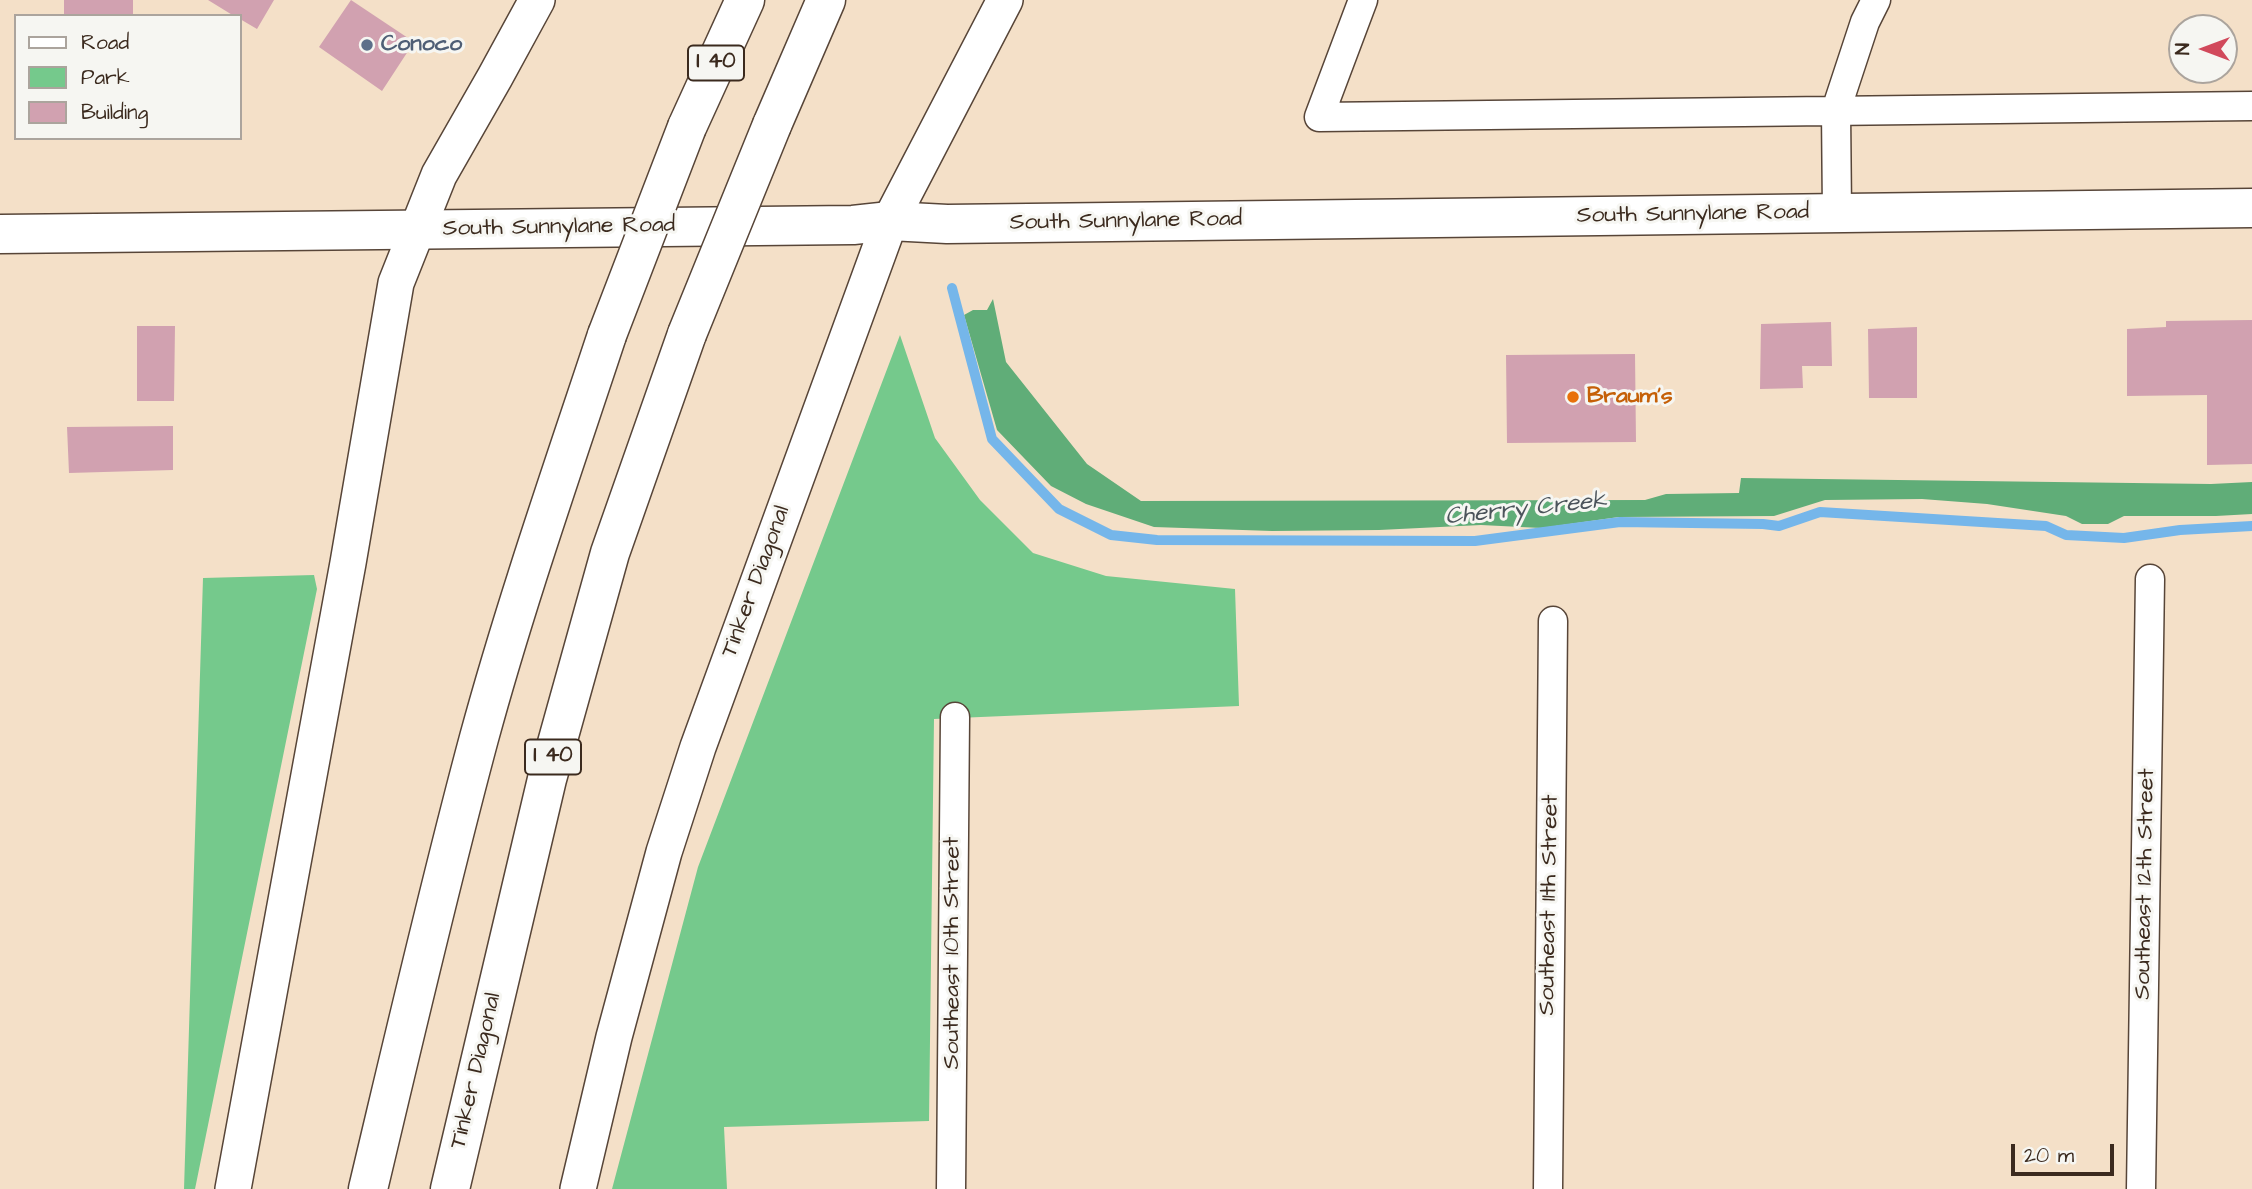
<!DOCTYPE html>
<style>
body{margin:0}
#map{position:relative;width:2252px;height:1189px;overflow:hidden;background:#f4e0c8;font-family:"Architects Daughter",sans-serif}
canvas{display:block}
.legend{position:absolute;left:14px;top:14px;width:228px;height:126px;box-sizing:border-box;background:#f6f6f2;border:2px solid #aba49d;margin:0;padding:9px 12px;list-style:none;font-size:21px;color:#3b2a1e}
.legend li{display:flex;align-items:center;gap:14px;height:35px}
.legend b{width:35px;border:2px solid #aba49d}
.north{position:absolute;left:2168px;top:14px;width:70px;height:70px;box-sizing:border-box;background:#f6f6f2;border:2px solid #aba49d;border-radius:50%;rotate:270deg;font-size:19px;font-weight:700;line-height:28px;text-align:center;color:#3b2a1e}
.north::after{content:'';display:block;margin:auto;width:24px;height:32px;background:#d1495b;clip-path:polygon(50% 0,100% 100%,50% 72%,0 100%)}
.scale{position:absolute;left:2011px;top:1144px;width:103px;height:32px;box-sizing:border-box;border:4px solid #3b2a1e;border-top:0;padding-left:9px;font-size:21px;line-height:24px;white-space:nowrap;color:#3b2a1e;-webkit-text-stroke:5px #f6f6f2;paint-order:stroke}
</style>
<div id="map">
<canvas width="2252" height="1189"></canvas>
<ul class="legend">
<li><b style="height:9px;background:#fff"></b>Road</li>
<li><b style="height:19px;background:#75c98c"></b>Park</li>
<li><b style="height:19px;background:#d1a1b0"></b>Building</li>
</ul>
<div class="north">N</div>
<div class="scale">20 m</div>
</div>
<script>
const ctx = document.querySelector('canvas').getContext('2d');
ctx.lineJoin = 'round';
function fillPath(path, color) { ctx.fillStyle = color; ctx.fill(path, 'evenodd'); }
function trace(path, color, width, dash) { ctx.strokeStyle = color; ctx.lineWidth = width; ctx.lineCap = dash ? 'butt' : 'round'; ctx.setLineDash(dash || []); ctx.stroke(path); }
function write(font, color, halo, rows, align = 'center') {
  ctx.font = font + ' "Architects Daughter",sans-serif'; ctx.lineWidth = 6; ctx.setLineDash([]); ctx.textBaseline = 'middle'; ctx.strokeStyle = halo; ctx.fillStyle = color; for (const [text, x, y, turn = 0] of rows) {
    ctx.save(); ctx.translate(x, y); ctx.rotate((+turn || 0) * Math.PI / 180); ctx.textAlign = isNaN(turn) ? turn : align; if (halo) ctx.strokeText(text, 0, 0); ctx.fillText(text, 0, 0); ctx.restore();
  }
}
fillPath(new Path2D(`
 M900,335L935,438L980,500L1033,553L1106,576L1235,589L1239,706L934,719L929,1121L724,1127L727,1189H612L698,867Z
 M314,575L317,589L195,1189H184L203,578Z`), '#75c98c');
fillPath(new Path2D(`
 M993,299L1006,362L1087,464L1141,501L1645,500L1666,494L1739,493L1741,478L2211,484L2252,482V514L2216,516H2124L2108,524H2082L2066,516L1987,504L1922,499L1825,500L1774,516L1619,517L1541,528L1481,525L1379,530L1272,531L1154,527L1086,504L1051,486L997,430L964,315L973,310H987Z`), '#60ad78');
trace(new Path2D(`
 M952,288L992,439L1059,509L1111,535L1157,540L1475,541L1620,522L1763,524L1779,526L1820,512L2046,526L2066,535L2124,538L2180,530L2252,526`), '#75b6ea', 10);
fillPath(new Path2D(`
 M64,0H133V16H64Z
 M208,0H274L257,29L240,19V16H234Z
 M351,0L414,42L382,91L319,47Z
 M2252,320V464L2207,465V395L2127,396V329L2166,327V321Z
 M1831,322L1832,366H1802L1803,388L1760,389L1761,324Z
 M137,326H175L174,401H137Z
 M1917,327V398H1869L1868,329Z
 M1635,354L1636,442L1507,443L1506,355Z
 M173,426V470L69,473L67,427Z`), '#d1a1b0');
const minor = new Path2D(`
 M1363,0L1319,117L2252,106
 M1837,213L1836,110L1865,22L1876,0
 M951,1189L955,717
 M1548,1189L1553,621
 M2141,1189L2150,579`);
const tertiary = new Path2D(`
 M233,1189L348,563L396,283L439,175L495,77L537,0
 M578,1189L614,1037L664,852L698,747L890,221L1005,0`);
const secondary = new Path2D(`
 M0,234L853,225L890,221L947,224L2252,208`);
const motorway = new Path2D(`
 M772,125L826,0
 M687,127L745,0
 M368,1189C404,1038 439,887 479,738C516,602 563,468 607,335
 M450,1189L547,779L610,553L687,334`);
trace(minor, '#574538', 31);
trace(tertiary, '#574538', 38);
trace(secondary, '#574538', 41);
trace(motorway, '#574538', 41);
trace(minor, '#fff', 28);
trace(tertiary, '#fff', 35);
trace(secondary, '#fff', 38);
trace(motorway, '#fff', 38);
const motorwayBridge = new Path2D(`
 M687,334L772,125
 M607,335L687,127`);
trace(motorwayBridge, '#574538', 41, []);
trace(motorwayBridge, '#fff', 38);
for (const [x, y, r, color] of [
 [367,45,7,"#5c6f8a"],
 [1573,397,7,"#e8710a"]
]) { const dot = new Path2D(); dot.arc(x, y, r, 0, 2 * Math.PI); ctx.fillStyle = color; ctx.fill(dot); trace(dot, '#f6f6f2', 2.5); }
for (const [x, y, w] of [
 [716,63,56],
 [553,757,56]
]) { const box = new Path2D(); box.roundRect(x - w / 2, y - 17.5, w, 35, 5); ctx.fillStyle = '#f6f6f2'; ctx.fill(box); trace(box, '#3b2a1e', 2); }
write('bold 21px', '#3b2a1e', null, [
 ["I 40",716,63],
 ["I 40",553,757]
]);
write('bold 23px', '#4e5e75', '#f6f6f2', [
 ["Conoco",381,45]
], 'left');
write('23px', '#3b2a1e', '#f6f6f2', [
 ["South Sunnylane Road",1693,215,-1],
 ["South Sunnylane Road",1126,222,-1],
 ["South Sunnylane Road",559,228,-1],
 ["Tinker Diagonal",757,582,-70],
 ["Southeast 12th Street",2146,884,-89],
 ["Southeast 11th Street",1550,905,-89],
 ["Southeast 10th Street",953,953,-90],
 ["Tinker Diagonal",477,1071,-77]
]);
write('bold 23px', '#c56008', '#f6f6f2', [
 ["Braum's",1587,397]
], 'left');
write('italic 24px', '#4c545b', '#f6f6f2', [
 ["Cherry Creek",1526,510,-6]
]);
</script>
